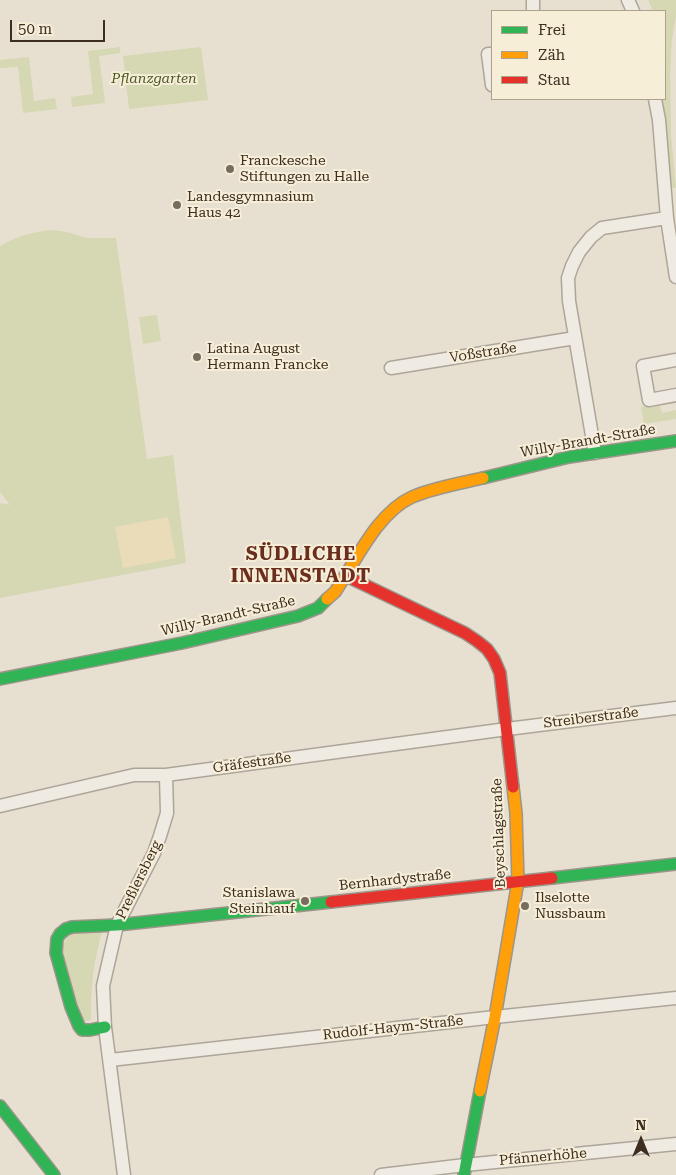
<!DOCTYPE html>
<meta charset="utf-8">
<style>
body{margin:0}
#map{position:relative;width:676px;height:1175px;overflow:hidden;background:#e7e0d1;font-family:"Roboto Serif",serif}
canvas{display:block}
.legend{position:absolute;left:491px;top:10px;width:175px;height:90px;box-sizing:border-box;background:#f7eed8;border:1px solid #ada18e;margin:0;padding:6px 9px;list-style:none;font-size:15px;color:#3d2e20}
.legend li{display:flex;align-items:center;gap:10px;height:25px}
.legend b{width:25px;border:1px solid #ada18e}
.north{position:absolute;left:616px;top:1115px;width:50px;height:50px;-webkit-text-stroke:4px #f7eed8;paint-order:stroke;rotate:0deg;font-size:14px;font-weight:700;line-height:20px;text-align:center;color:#3d2e20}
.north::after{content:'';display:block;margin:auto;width:18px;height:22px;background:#3d2e20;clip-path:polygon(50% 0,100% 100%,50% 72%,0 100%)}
.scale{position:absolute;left:10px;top:20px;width:95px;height:22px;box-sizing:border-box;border:2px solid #3d2e20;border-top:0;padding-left:6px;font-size:15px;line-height:18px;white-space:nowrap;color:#3d2e20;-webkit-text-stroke:4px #f7eed8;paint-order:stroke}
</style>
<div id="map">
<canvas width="676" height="1175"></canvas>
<ul class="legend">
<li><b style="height:6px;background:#30b455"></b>Frei</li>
<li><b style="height:6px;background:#ff9f0a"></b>Zäh</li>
<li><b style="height:6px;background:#e5322d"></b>Stau</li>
</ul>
<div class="north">N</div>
<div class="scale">50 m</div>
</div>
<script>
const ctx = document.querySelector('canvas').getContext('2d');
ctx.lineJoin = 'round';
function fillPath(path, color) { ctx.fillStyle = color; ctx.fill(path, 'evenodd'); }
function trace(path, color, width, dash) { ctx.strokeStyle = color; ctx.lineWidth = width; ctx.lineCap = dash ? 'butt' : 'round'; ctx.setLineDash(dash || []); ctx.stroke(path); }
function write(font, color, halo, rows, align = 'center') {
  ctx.font = font + ' "Roboto Serif",serif'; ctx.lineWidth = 4; ctx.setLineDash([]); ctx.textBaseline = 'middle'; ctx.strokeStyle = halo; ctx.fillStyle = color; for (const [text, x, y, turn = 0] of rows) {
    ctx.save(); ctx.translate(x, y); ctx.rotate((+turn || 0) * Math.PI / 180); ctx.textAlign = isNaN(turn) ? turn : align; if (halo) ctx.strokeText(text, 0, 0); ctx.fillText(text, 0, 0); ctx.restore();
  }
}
fillPath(new Path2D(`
 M648,0H676V17L672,39L670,71L671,135L676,188L668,189L658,99H665V11H653Z
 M120,47V53L99,56L105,103L72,107L71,97L93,94L88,51Z
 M201,47L208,100L129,109L123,56Z
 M29,57L34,101L55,98L57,109L23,113L18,67L0,68V60Z
 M52,230L67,232L87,238H116L147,459L173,455L186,563L0,598V503L10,505L0,492V246C17,236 32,232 52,230Z
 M157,315L161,341L143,344L139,317Z
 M659,403L662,413L676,410V419L644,424L641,407Z
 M103,928C94,959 90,988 91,1020L83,1022L60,948L73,931Z`), '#d6d7b3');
fillPath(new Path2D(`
 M168,517L176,558L123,568L115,527Z`), '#eadcb9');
const street = new Path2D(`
 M628,0L633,11
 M533,11V0
 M492,54H488L492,85
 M667,218L676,277
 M676,360L643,366L649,400L676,395
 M391,368L575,338
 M595,453L569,301L568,278L572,266L579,252L591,237L602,228L667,218L659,120L655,99
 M0,806L134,775H166L507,729L676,708
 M110,1060L495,1017L676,998
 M124,1175L105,1027L103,986L117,925L154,853L160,836L167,813L166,775
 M381,1175L465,1165L676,1144`);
const fast = new Path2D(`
 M483,478L569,457L676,441
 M0,679L182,643L298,616L318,608L327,599
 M552,878L676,864
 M105,1027L90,1030H82L79,1026L71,1007L56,953L57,939L60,934L66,929L72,927L117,925L331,902
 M0,1106L54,1175
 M464,1175L480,1091`);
const slow = new Path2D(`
 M327,599L335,592C356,561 377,513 412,497C432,488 461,483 483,478
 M480,1091L495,1017L518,881L516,813L513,787`);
const jam = new Path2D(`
 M346,576L465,633L477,641L487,649L494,659L500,673L513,787
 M331,902L552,878`);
trace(street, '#ada599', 15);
trace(fast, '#9c958a', 14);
trace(slow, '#9c958a', 14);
trace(jam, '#9c958a', 14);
trace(street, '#efebe3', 12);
trace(fast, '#30b455', 11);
trace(slow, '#ff9f0a', 11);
trace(jam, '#e5322d', 11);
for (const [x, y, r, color] of [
 [230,169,5,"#786c5e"],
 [177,205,5,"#786c5e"],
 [197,357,5,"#786c5e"],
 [305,901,5,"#786c5e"],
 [525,906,5,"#786c5e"]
]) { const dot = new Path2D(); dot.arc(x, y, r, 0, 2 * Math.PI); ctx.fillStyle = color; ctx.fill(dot); trace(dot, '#f7eed8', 2); }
write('italic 14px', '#4d5a26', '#f7eed8', [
 ["Pflanzgarten",154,79]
]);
write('14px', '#3d2e20', '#f7eed8', [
 ["Franckesche",240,161],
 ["Stiftungen zu Halle",240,177],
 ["Landesgymnasium",187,197],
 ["Haus 42",187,213],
 ["Latina August",207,349],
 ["Hermann Francke",207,365],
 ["Stanislawa",295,893,"right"],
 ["Steinhauf",295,909,"right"],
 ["Ilselotte",535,898],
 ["Nussbaum",535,914]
], 'left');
write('14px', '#3d2e20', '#f7eed8', [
 ["Voßstraße",483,353,-9],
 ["Willy-Brandt-Straße",588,441,-10],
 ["Willy-Brandt-Straße",228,616,-13],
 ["Streiberstraße",591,718,-7],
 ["Gräfestraße",252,763,-8],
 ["Beyschlagstraße",499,833,-92],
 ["Preßlersberg",139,880,-64],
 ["Bernhardystraße",395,880,-6],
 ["Rudolf-Haym-Straße",393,1028,-6],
 ["Pfännerhöhe",543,1157,-5]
]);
ctx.letterSpacing = '1px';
write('bold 19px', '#6b2e1e', '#f7eed8', [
 ["SÜDLICHE",301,554],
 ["INNENSTADT",301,576]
]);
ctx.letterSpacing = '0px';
</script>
